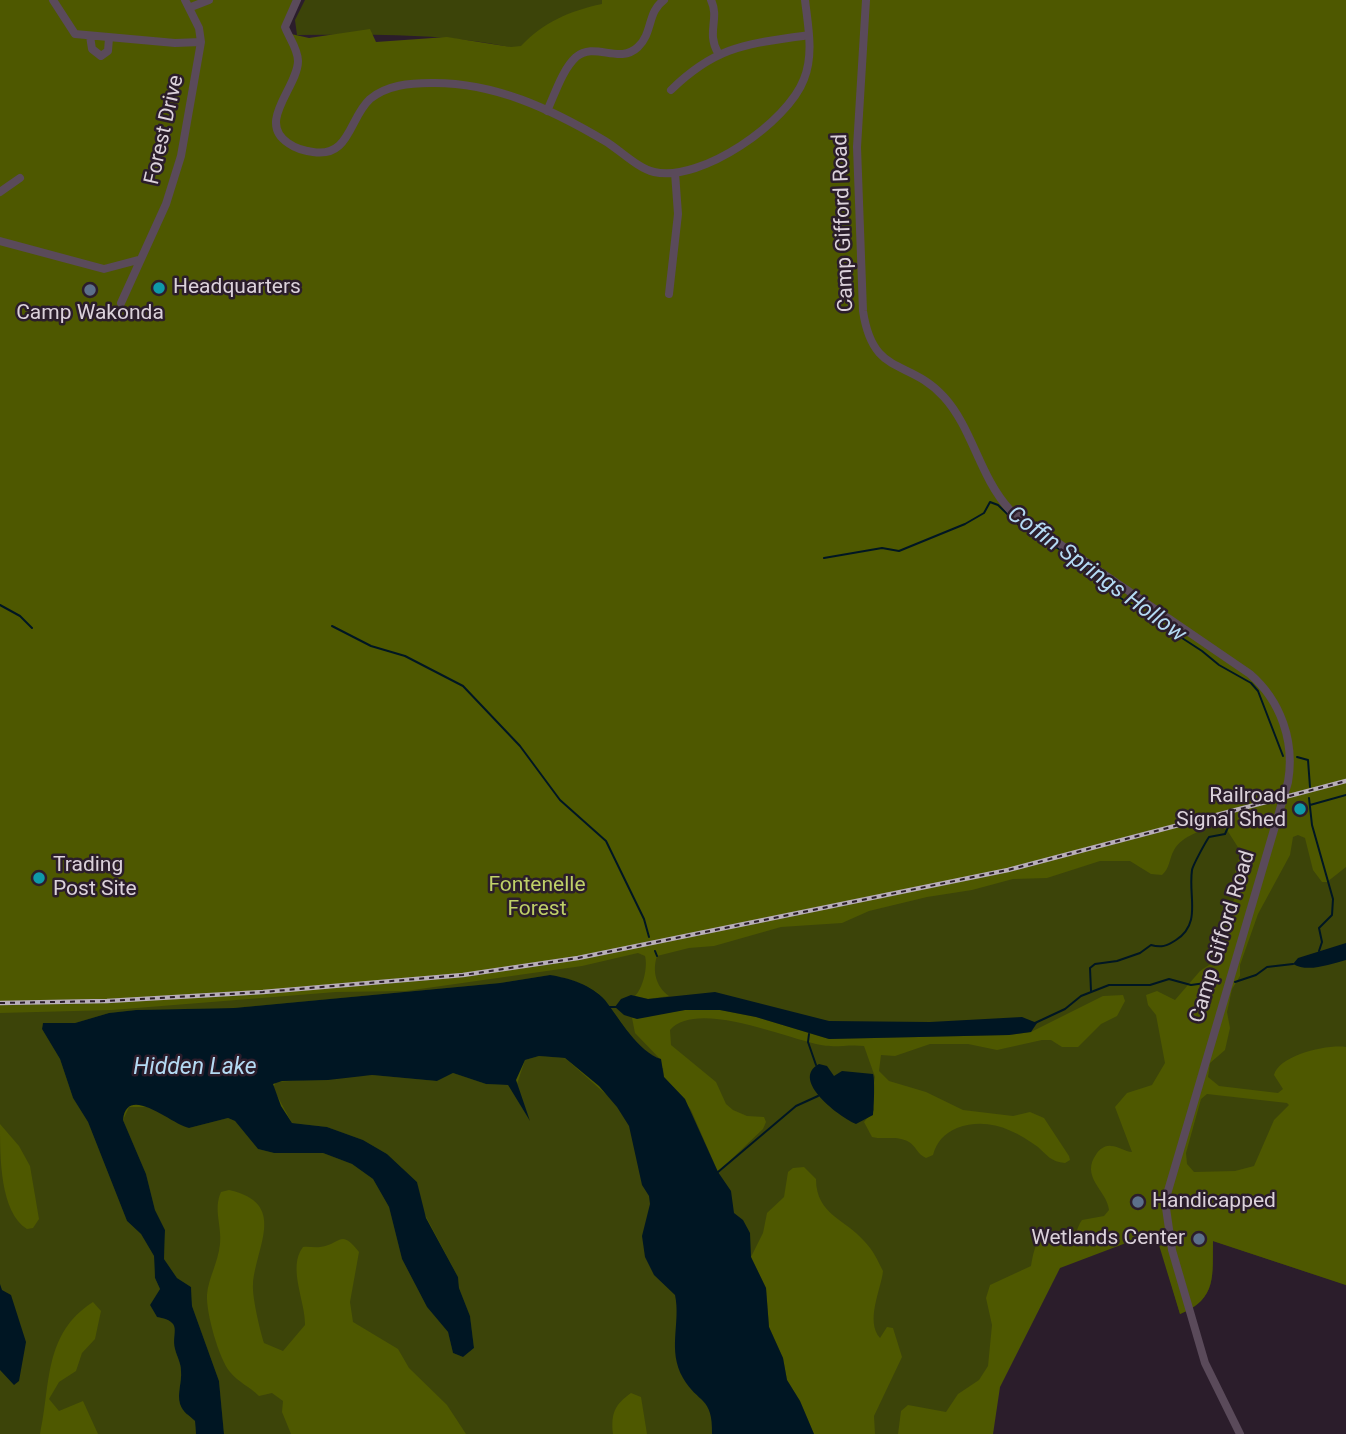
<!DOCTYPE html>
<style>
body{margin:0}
canvas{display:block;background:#2b1d2b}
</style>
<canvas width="1346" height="1434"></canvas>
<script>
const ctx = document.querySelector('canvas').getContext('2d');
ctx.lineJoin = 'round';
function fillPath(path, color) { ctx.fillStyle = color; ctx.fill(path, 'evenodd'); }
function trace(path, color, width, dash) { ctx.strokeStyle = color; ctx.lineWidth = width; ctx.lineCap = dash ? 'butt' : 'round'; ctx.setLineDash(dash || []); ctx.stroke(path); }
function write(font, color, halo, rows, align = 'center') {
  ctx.font = font + ' Roboto,sans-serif'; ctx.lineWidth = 5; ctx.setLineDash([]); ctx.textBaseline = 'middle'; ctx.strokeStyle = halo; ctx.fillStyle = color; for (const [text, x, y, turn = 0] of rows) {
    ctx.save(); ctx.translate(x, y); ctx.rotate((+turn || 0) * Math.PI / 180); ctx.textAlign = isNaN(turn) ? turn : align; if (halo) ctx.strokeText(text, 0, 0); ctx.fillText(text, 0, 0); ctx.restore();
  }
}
fillPath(new Path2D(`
 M305,0H622L535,53C456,32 378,35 297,35L295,20Z
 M1346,112V1285L1213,1241C1212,1275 1218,1298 1180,1314L1156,1232L1045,1258L978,1434H0V280Z`), '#3c4409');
fillPath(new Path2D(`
 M0,0H300L288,28L291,34L309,38L370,29L376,42L447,37L511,47L521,46C544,22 569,11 602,4V0H1346V867L1327,882H1322L1313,870L1305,838L1298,835L1293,837L1290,855L1258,914L1240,965V976L1232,989L1227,1012L1230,1028L1225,1050L1210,1063L1208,1077L1219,1086L1278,1093L1283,1089L1274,1075C1279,1055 1328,1044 1346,1047V1285L1213,1241C1212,1274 1218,1299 1180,1314L1155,1232L1060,1268L1000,1387L993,1434H898L901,1411L908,1405L946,1412L958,1394L979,1380L988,1366L992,1325L986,1298L990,1285L1031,1266C1041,1206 1056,1257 1074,1235C1078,1230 1078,1225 1082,1220L1104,1216L1109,1210C1107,1190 1079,1177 1097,1153C1100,1149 1106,1145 1111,1146C1119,1146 1125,1152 1132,1152L1115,1107L1127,1093L1152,1085L1165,1063L1156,1015L1148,1005L1146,995L1157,991L1175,1000L1200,971L1224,955L1228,934L1225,917L1239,890L1235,871L1241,852L1227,830L1218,826C1203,829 1182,836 1174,850C1169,859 1170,868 1162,875L1151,874L1130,861H1100L1047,878L1013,879L972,890L927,897L869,911L842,923L781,927L714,946L689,948L657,956C652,971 656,987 669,996L648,999L635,996C643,988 648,967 645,956L638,953L582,966L406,991L336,992L112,1010L0,1013ZM1207,1094L1287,1103L1289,1105L1274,1120L1254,1166L1235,1171L1194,1172L1187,1164L1186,1153L1201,1099Z
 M550,975C569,979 592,984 605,1000C620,1018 637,1051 660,1059L635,1033L632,1018L685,1010H720L756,1017L829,1039L1009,1035L1031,1032L1103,996L1123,995L1125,1001L1117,1016L1101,1024L1078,1047H1062L1051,1040H1042L997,1050L968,1044H930L895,1056L881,1055L879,1071L889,1081L926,1092L963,1110L1013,1116L1030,1112L1044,1118L1069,1156L1070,1160L1065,1163C1051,1162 1047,1155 1038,1147C1013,1129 987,1117 957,1128C944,1134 937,1141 933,1155L926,1158C917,1154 916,1146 909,1142C897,1135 884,1140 872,1137L864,1122L874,1110L871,1099L875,1077L864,1046C849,1044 835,1048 821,1045C787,1039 697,999 670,1030L671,1045L716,1082L726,1104L733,1110L747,1116L764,1117L766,1122L763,1129L718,1172L691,1110L664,1077L663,1068L610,1098L565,1058L539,1056L525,1060L516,1087L530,1121L508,1085L486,1084L453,1073L437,1081L372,1075L276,1082L273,1088L292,1123L327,1127L363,1140L387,1154L417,1182L423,1211L458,1277L459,1288L470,1316L474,1348L463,1357L453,1353L448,1332L427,1307L402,1259L389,1207L373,1179L352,1164L323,1153H274L258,1149L235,1121L228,1118L189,1128L150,1107H129L123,1120L146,1174L155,1210L165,1230L164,1259L177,1278L191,1287L192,1306L219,1381L224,1434H196L195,1421C189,1415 183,1413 180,1404C177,1393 182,1382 181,1371C181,1363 177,1357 175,1349C171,1332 184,1322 157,1317L150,1305L160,1289L155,1278L154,1256L141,1234L127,1221L88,1122L73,1098L60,1059L42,1029L43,1023H75L109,1013L136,1010L234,1008L500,983Z
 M0,1124L19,1146L30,1166L39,1219L33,1228L27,1229C0,1212 0,1158 0,1124Z
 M804,1167L816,1179C816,1215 846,1219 865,1242C873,1250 878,1261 883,1271C881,1290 865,1321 880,1338L887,1327L893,1328L902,1357L874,1416L875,1434H814L800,1401L787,1380L783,1358L769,1327L766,1288L751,1257L763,1233L767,1213L784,1197L788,1172L793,1168Z
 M229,1190C288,1203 256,1246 253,1284C252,1297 260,1330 264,1343L283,1351L305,1325C306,1303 287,1267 303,1247C309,1246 314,1248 320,1247C342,1244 340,1228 359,1252L350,1302L353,1322L398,1349L409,1368L447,1405L466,1434H291L282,1412L283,1401L272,1393L259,1396C250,1387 238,1382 230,1372C219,1359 206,1313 207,1295C208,1279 218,1263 220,1244C222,1225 213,1210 221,1192Z
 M93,1302L101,1311L95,1339L82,1353L76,1371L59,1382L49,1399L59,1411L83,1401L98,1434H40C51,1385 43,1334 93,1302Z
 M631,1393L641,1397L647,1434H613C611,1414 614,1405 631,1393Z`), '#4e5800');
fillPath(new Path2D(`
 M1346,943V960C1330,964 1308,973 1293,964L1298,958Z
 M550,975C569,978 592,985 605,1000C620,1019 638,1052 661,1059L664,1077L685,1099L718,1172L731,1191L734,1213L743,1220L750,1233L751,1257L766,1288L769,1327L783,1358L787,1380L800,1401L814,1434H712C713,1396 698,1404 683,1378C667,1350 681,1323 675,1295L654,1275L645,1257L642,1236L650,1204L649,1196L642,1185L629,1126L617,1107L599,1086L565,1058L539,1056L525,1060L516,1080L530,1121L508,1085L486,1084L453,1073L437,1081L372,1075L328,1080L282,1081L273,1084L281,1106L292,1123L327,1127L363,1140L387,1154L417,1182L426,1218L458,1277L459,1288L470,1316L474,1348L463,1357L453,1353L448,1332L427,1307L402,1259L389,1207L373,1179L352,1164L323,1153H274L258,1149L235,1121L228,1118L189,1128C172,1125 127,1083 123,1120L146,1174L155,1210L165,1230L164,1259L177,1278L191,1287L192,1306L219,1381L224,1434H196L195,1421C189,1415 183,1413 180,1404C177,1393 182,1382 181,1371C181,1363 177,1357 175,1349C171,1332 184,1322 157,1317L150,1305L160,1289L155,1278L154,1256L141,1234L127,1221L88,1122L73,1098L60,1059L42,1029L43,1023H75L109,1013L136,1010L234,1008L500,983Z
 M715,992L829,1021L930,1022L1022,1017L1037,1023L1031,1032L1009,1035L829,1039L756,1017L720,1010H685L637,1019L624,1015L615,1007L621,999L631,995L648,999Z
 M819,1064L827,1066L834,1076L842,1071L873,1074C875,1078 874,1109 873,1115L856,1124C841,1118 789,1080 819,1064Z
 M0,1284L2,1290L11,1295L26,1342L19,1381L14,1385L0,1370Z`), '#001623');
trace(new Path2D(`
 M824,558L882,548L899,551L965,524L984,513L990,502L998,505L1022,528L1059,549L1119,597L1202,651L1219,665L1251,683L1258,691L1283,756
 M0,605L20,616L32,628
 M332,626L371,646L405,656L463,686L520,746L560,800L606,841L644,919L649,937
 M1297,757L1308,760L1310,787
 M1309,798L1312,825L1333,899L1332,915L1319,928L1322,942L1319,951
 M1310,805L1346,795
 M655,951L657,956
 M1235,982L1256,975L1267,967L1293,964
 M1091,991L1090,968L1095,964L1117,961L1140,953L1151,945C1161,948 1167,946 1176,940C1202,923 1188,897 1192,870C1193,865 1205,843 1209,837L1225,834L1229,825
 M608,1007H616
 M1035,1023L1065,1009L1081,996L1109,985H1150L1169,979L1191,985L1220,981
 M809,1034L808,1042L816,1065
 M718,1172L796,1106L818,1096`), '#001623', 2);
trace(new Path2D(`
 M53,0L75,34L175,43L201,42
 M297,0L285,27C289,38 298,49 298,61C298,87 256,122 288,143C295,148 305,151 313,152C350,158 349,118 370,99C387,85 410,83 431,83C494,82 551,109 605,141C620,150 637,168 654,172C701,183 788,122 804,79C814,54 808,26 805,0
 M711,0C720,19 706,32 718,53
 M866,0L857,147L863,311C873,378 909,358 944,397C973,429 979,476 1010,510L1250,674C1281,701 1295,742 1288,782L1165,1201L1172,1250L1205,1363L1240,1434
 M191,7L209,0
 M90,36L92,49L101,56L108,51L109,38
 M671,90C717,45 748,44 809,35
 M547,111C555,94 562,70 576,57C595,41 619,65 638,47C653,33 647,12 664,0
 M0,192L20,178
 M0,241L104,269L138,260
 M669,294L678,214L675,173
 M121,303L166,204L181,156L201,42L199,28L185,0`), '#5a4a5a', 8);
const rail = new Path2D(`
 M0,1003L107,1001L263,992L463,975L578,958L1008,870L1346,781`);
trace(rail, '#b8aeb8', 4.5);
trace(rail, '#2b1d2b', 2, [5]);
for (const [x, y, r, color] of [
 [159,288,7,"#0f9aa8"],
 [90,290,7,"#5c6f8a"],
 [1300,809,7,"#0f9aa8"],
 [39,878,7,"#0f9aa8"],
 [1138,1202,7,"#5c6f8a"],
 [1199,1239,7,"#5c6f8a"]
]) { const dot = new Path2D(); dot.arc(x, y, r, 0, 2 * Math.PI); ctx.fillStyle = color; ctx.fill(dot); trace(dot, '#2b1d2b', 2.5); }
write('21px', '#dbd1da', '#2b1d2b', [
 ["Forest Drive",165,130,-77],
 ["Camp Gifford Road",844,223,-92],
 ["Camp Gifford Road",1223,937,-73]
]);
write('21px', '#dbd1da', '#2b1d2b', [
 ["Headquarters",173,288],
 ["Camp Wakonda",90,314,"center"],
 ["Railroad",1286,797,"right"],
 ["Signal Shed",1286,821,"right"],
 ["Trading",53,866],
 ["Post Site",53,890],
 ["Handicapped",1152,1202],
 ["Wetlands Center",1185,1239,"right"]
], 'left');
write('21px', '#bfd068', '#2b1d2b', [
 ["Fontenelle",537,886],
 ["Forest",537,910]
]);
write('italic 23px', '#b4daf3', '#2b1d2b', [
 ["Coffin Springs Hollow",1096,575,36],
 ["Hidden Lake",195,1068]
]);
</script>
